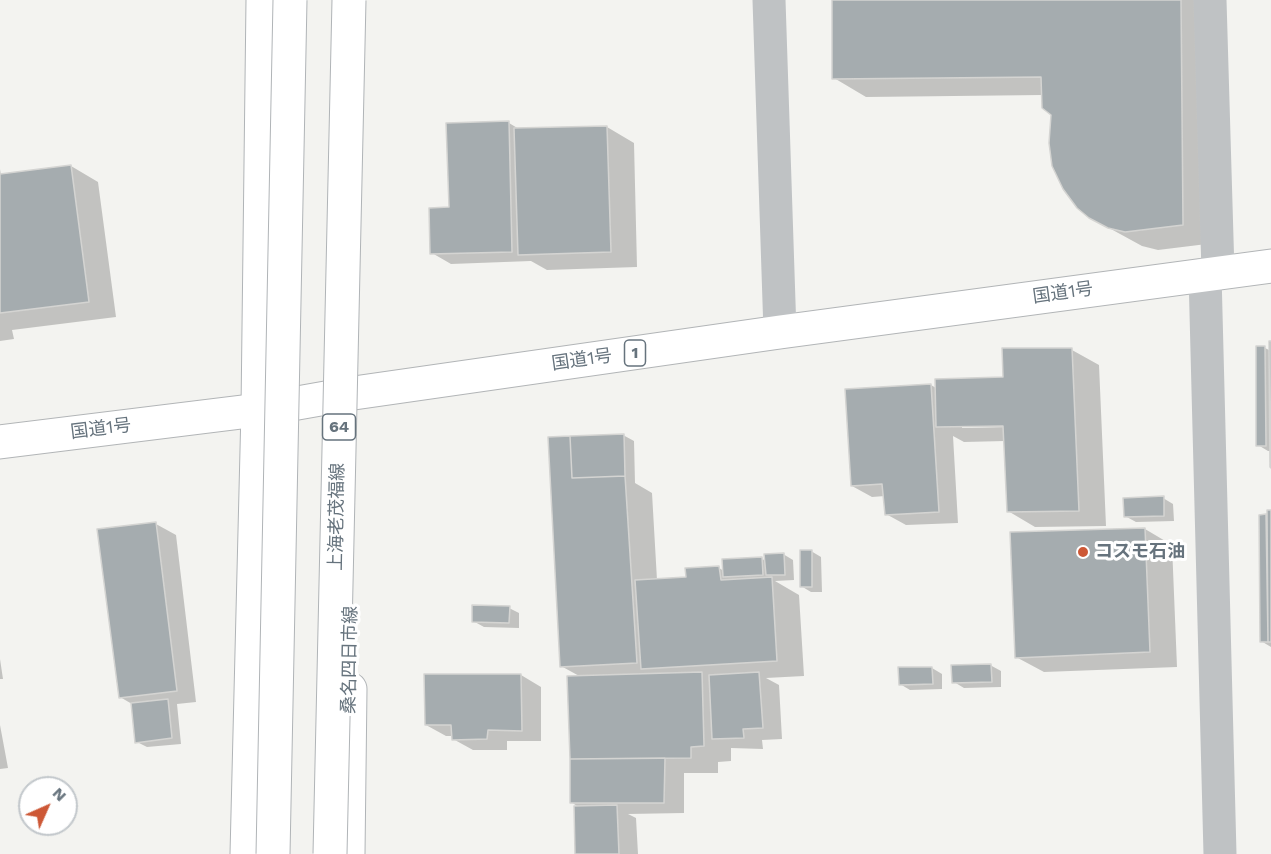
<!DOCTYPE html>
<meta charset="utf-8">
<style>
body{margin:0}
#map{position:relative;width:1271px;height:854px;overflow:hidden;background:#f3f3f0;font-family:"Work Sans",sans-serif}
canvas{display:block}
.north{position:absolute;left:18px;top:776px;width:60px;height:60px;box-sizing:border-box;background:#fff;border:2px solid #c2c7cb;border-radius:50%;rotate:45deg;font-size:16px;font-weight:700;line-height:24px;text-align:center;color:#66737d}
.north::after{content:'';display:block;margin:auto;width:21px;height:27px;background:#cd5836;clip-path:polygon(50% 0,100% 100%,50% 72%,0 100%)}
</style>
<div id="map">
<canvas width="1271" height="854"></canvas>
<div class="north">N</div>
</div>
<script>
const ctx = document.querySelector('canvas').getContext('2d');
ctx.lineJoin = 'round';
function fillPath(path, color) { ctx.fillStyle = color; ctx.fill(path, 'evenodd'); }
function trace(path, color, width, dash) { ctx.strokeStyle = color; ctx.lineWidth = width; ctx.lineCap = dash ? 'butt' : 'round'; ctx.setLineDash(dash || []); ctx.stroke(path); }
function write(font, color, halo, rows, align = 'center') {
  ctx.font = font + ' "Work Sans","Noto Sans JP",sans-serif'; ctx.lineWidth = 6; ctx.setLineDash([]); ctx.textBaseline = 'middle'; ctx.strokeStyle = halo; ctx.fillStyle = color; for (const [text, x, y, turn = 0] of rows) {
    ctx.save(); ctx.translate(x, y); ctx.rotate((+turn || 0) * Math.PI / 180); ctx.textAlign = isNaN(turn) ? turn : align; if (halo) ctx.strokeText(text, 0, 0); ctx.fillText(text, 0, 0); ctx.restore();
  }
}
fillPath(new Path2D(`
 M833,0H1213L1215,243L1158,250L1142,246L1089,217L1053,114L1043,95L866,97L834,78Z
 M509,123L519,129L607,127L634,143L637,267L547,270L531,261L451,264L432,253L450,209Z
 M71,166L98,182L116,317L12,330L14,339L0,341V169L1,176Z
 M1271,342V451H1268L1258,445L1265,348L1271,351Z
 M1072,350L1099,365L1106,526L1035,527L1008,511L1005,441L964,442L953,436L958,523L906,525L886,514L885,496L872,497L852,486L847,390L931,385L936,388L1004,379ZM1011,424V427L962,428V425Z
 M623,435L634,441L635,483L652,493L657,580L687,578L719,568L724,571L783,554L793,560L794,580L775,581L799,595L804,676L766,678L779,685L782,739L762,740L763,749L731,748V761L718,762V773H684V813L628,814L636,818L638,854H576L580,808L571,802L581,677L561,666Z
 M1163,498L1173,504L1174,521L1136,522L1125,516Z
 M1271,511V647L1261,641L1266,516L1268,517Z
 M156,524L176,535L196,702L177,704L181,744L147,747L137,742L132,704L120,697Z
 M1145,529L1172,545L1177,667L1044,672L1016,657Z
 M811,551L821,557L822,592H811L801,586Z
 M509,608L519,613V628L484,627L473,621Z
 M0,659L3,679H0Z
 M990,665L1001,671V687L964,688L954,682Z
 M932,668L942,674V689L910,690L900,684Z
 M521,675L541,687V741H507V750H473L453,739V736H446L426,725Z
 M0,725L8,768L0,769Z`), '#0003');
const building = new Path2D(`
 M832,0H1181L1183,225L1125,232L1108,228L1089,218L1077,208L1063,189L1052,166L1049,143L1051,115L1042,108L1041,77L832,79Z
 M509,121L512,252L430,254L429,208L449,207L446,123Z
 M607,126L611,252L518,255L514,128Z
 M71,165L89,302L0,313V174Z
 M1269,341H1271V468L1270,467Z
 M1256,346H1265L1266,446H1256Z
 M1002,348H1072L1079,511L1007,512L1003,426L936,427L935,379L1003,377Z
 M931,384L939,512L885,515L882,484L851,486L845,389Z
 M624,434L625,476L572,478L570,436Z
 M570,436L572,478L625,476L637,663L560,667L548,437Z
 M1164,496V516L1124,517L1123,498Z
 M1267,510H1271V642H1268Z
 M1266,514L1268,642H1260L1259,515Z
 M156,522L177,691L119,698L97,529Z
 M1145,528L1150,652L1015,658L1010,532Z
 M800,550H812V587H800Z
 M784,553L785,575H766L764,554Z
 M762,557L763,575L723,577L722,559Z
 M719,566L721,580L772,577L777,661L641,669L635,580L686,577L685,568Z
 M472,605L510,606L509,623L472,622Z
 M991,664L992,682L952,683L951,665Z
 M898,667H932L933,684L899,685Z
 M702,672L704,746L691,747V758L570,759L567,676Z
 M759,672L763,728L743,729L744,738L712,739L709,675Z
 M424,674H521L522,731L488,730L487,739L452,740L451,725H425Z
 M168,699L172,738L135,743L131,703Z
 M665,758L664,803H570V759Z
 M617,805L619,854H575L574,806Z`);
fillPath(building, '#a5acaf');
trace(building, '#d4d4d2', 1.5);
const major = new Path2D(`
 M247,854L258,410L263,0
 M348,854L350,689`);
const highway = new Path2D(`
 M0,442L258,410L354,393L780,332L1271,266`);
trace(major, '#b0b4b7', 35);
trace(highway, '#b2b5b7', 35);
trace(new Path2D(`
 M769,0L780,332
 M1210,0L1218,272
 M1205,274L1220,854`), '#bfc2c4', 33);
trace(major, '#fff', 33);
trace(highway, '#fff', 33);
const majorBridge = new Path2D(`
 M273,854L290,0
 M330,854L349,0`);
trace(majorBridge, '#b0b4b7', 35, []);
trace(majorBridge, '#fff', 33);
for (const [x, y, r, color] of [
 [1083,552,6,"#cd5836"]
]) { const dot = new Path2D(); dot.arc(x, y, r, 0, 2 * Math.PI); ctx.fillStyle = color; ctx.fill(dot); trace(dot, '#fff', 2); }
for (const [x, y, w] of [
 [635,353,21],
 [339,427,33]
]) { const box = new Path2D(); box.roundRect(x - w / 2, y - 13, w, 26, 4.5); ctx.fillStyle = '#fff'; ctx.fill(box); trace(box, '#66737d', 1.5); }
write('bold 16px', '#66737d', null, [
 ["1",635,353],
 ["64",339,427]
]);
write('18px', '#66737d', '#fff', [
 ["国道1号",1063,293,-8],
 ["国道1号",582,360,-8],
 ["国道1号",101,429,-7],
 ["上海老茂福線",337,517,-89],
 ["桑名四日市線",350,660,-89]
]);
write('bold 18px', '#66737d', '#fff', [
 ["コスモ石油",1095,552]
], 'left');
</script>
